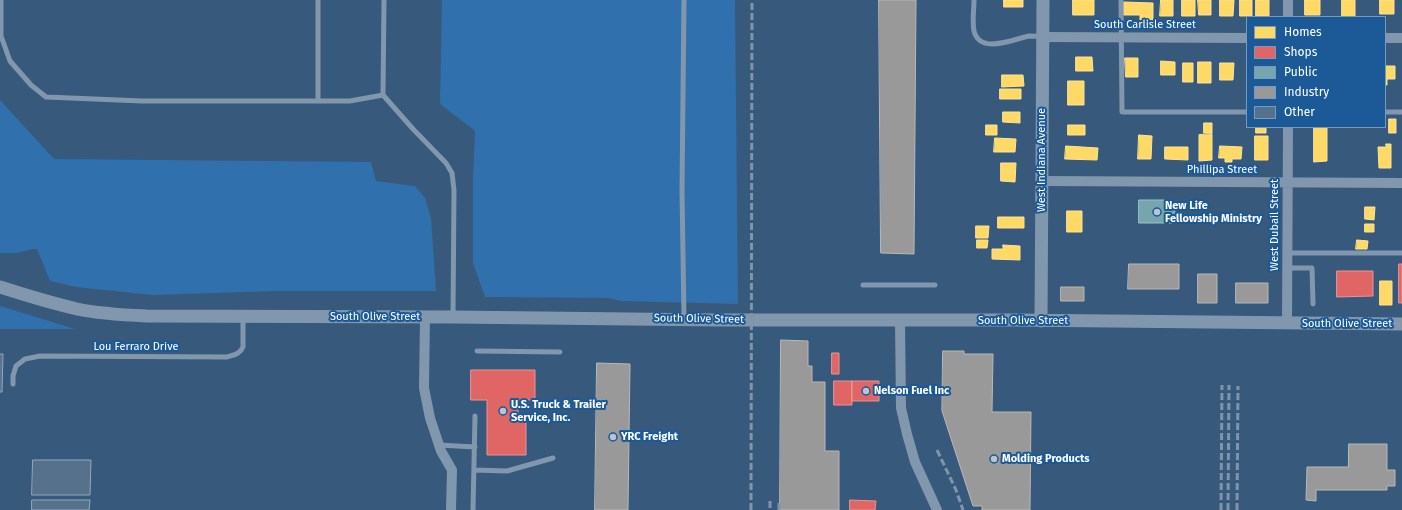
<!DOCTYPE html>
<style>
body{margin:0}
#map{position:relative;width:1402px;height:510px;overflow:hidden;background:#37597b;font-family:"Fira Sans",sans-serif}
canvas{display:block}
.legend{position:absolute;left:1246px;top:16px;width:140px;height:112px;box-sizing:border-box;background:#1b5997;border:1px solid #769bc1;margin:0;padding:5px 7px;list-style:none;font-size:12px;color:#fff}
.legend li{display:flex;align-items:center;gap:8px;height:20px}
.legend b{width:20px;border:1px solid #769bc1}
</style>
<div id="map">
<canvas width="1402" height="510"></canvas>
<ul class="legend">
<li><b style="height:11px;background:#ffd966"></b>Homes</li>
<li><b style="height:11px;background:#e06666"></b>Shops</li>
<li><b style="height:11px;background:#76a5af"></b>Public</li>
<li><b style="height:11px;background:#999"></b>Industry</li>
<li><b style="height:11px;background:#56718b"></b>Other</li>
</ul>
</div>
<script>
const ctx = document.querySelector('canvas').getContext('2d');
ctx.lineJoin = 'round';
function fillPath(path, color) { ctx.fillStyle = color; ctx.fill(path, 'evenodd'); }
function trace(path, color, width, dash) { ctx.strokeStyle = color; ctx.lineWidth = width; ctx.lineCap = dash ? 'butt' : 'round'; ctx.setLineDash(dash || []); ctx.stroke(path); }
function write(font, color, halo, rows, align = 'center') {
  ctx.font = font + ' "Fira Sans",sans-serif'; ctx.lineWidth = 4; ctx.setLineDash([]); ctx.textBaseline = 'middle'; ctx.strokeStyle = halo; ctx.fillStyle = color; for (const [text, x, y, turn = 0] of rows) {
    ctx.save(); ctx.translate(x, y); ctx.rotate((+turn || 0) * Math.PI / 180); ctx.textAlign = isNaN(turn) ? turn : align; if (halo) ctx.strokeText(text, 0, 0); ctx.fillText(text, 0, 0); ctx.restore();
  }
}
fillPath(new Path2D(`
 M442,0H735L738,304L621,301L609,298L485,297L473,263V176L475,131L440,104Z
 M0,100L54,159L371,162L376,181L415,186L425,198L431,218L436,291H277L152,295L76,287L50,281L37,249H33L17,253H0Z
 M0,306L75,329H0Z`), '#3070ac');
const homes = new Path2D(`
 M1004,0H1023V7H1004Z
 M1073,0H1094V15H1073Z
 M1161,0H1173V16H1160Z
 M1182,0H1195V16H1182Z
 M1198,0H1211V15H1199Z
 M1220,0H1234L1233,16H1220Z
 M1240,0H1252V16H1240Z
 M1256,0H1269V16H1256Z
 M1305,0H1320V15H1305Z
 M1342,0H1355V17H1342Z
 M1380,0H1394V14H1380Z
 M1124,2L1153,3V22H1140V15H1124Z
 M1076,57H1092L1093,71H1076Z
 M1125,58H1138V77H1126Z
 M1161,61L1175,62V75H1161Z
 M1198,62H1211V83H1198Z
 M1183,63H1193V82H1183Z
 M1220,63H1234L1233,80H1220Z
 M1385,66H1395V79H1387V85H1385Z
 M1002,75H1023L1024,86L1002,87Z
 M1068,81H1084V105H1068Z
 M1000,89H1021V99H1000Z
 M1003,112H1020V123L1003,122Z
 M1389,119H1396V133H1389Z
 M1204,123H1212V133H1204Z
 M986,125H997V135H986Z
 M1068,125H1085V135H1068Z
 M1256,127H1266V133H1256Z
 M1314,127H1327V161L1314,162Z
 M1212,134V160L1199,161V135Z
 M1139,135L1152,136L1151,159H1138Z
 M1255,136H1268V160H1255Z
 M995,138L1016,139L1015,152H994Z
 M1386,144H1391V168H1379L1378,147H1386Z
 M1066,146L1098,148L1097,160L1065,159Z
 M1220,146L1242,147L1241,159H1232V162H1225V158H1219Z
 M1165,147H1188V160L1165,159Z
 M1001,163H1016L1015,182L1001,181Z
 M1365,207H1375L1374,220L1365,219Z
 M1067,211H1082V232H1067Z
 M998,217H1024V228H998Z
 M1365,224H1374V232H1365Z
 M976,226H989L988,238H976Z
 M977,240H988L987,248H977Z
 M1357,240L1368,241L1367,249H1356Z
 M1003,245L1020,246V260L992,259V249H1003Z
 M1380,281H1392V305H1380Z`);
fillPath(homes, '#ffd966');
trace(homes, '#ffe494', 1);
const shops = new Path2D(`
 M1399,264H1402V303H1399Z
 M1337,271H1373V296L1337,297Z
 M832,353H839V374H832Z
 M471,370H535V400H518V422H526V455H487V400H471Z
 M834,381H852V405H834Z
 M852,381H879V401H852Z
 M850,500L876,501L875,510H850Z`);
fillPath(shops, '#e06666');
trace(shops, '#e99494', 1);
const public = new Path2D(`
 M1139,200H1172V207H1175V217H1172V223H1139Z`);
fillPath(public, '#76a5af');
trace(public, '#9fc0c7', 1);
const industry = new Path2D(`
 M879,0H916L914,254L881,253Z
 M1129,264H1179V289H1128Z
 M1198,274H1217V303H1198Z
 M1236,283H1268V303H1236Z
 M1061,287H1084V301H1061Z
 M781,340L808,341V366H812V382H825V451H839V510H780Z
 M943,351H964V354H993L992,412H1031L1030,510H982V506H973L942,411Z
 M597,363L630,364L628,510H595Z
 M1349,444H1387V470H1395V486H1387V490H1316V501L1306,500L1307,467H1348Z`);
fillPath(industry, '#999');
trace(industry, '#b8b8b8', 1);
const building = new Path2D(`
 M0,354H3L2,392H0Z
 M33,460H91L90,495H32Z
 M32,500H90L89,510H32Z`);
fillPath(building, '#56718b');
trace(building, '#95a8bb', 1);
trace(new Path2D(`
 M1,0V36L10,61L31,85L46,97L142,101H350L383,95
 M384,0L383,95L413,129L446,163L452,173L454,190L453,317
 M684,0L682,191L684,318
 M974,0C974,10 972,21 974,31C980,55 1014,39 1029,36C1033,36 1038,36 1042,37
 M1121,0L1122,112H1247
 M318,101V0
 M1385,112H1402
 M1287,253H1402
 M1287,268H1312L1313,304
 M863,285H935
 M477,351L560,352
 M13,384V376L16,366L25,359L40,356L227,357C234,355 240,354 243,347V317
 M439,445L475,447
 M474,470L507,471L553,458
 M473,510L475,416`), '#8197ad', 5);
trace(new Path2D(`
 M1288,17V0
 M1043,37L1247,38
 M1385,38H1402
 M1042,181L1402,183
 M425,317L424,388L430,418L441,451L452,470L451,510
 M900,320L901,408L907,434L915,462L937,510
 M1287,323L1288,127`), '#8197ad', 10);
trace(new Path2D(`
 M0,287C25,295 51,303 77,309C100,314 124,315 147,316L453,317L719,320H1014L1402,324
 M1041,321L1043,0`), '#8197ad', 13);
trace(new Path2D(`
 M937,450L956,490L963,510
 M770,501V510
 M751,510L752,0
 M779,510V501
 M1221,510L1222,385
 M1228,510L1229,385
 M1237,510L1238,386`), '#8095ab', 3, [7, 3]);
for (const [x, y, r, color] of [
 [1157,212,4,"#b9c5d1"],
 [866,391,4,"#b9c5d1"],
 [503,411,4,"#b9c5d1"],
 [613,437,4,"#b9c5d1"],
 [994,459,4,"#b9c5d1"]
]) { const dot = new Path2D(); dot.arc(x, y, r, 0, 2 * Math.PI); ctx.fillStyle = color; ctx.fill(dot); trace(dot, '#1b5997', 1.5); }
write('11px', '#fff', '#1b5997', [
 ["South Carlisle Street",1145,25],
 ["West Indiana Avenue",1042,160,-90],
 ["Phillipa Street",1222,170],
 ["West Dubail Street",1275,225,-90],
 ["South Olive Street",375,317],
 ["South Olive Street",699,319,1],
 ["South Olive Street",1023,321],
 ["South Olive Street",1347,324],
 ["Lou Ferraro Drive",136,347]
]);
write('bold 11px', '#fff', '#1b5997', [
 ["New Life",1165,206],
 ["Fellowship Ministry",1165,219],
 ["Nelson Fuel Inc",874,391],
 ["U.S. Truck & Trailer",511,405],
 ["Service, Inc.",511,418],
 ["YRC Freight",621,437],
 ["Molding Products",1002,459]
], 'left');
</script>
